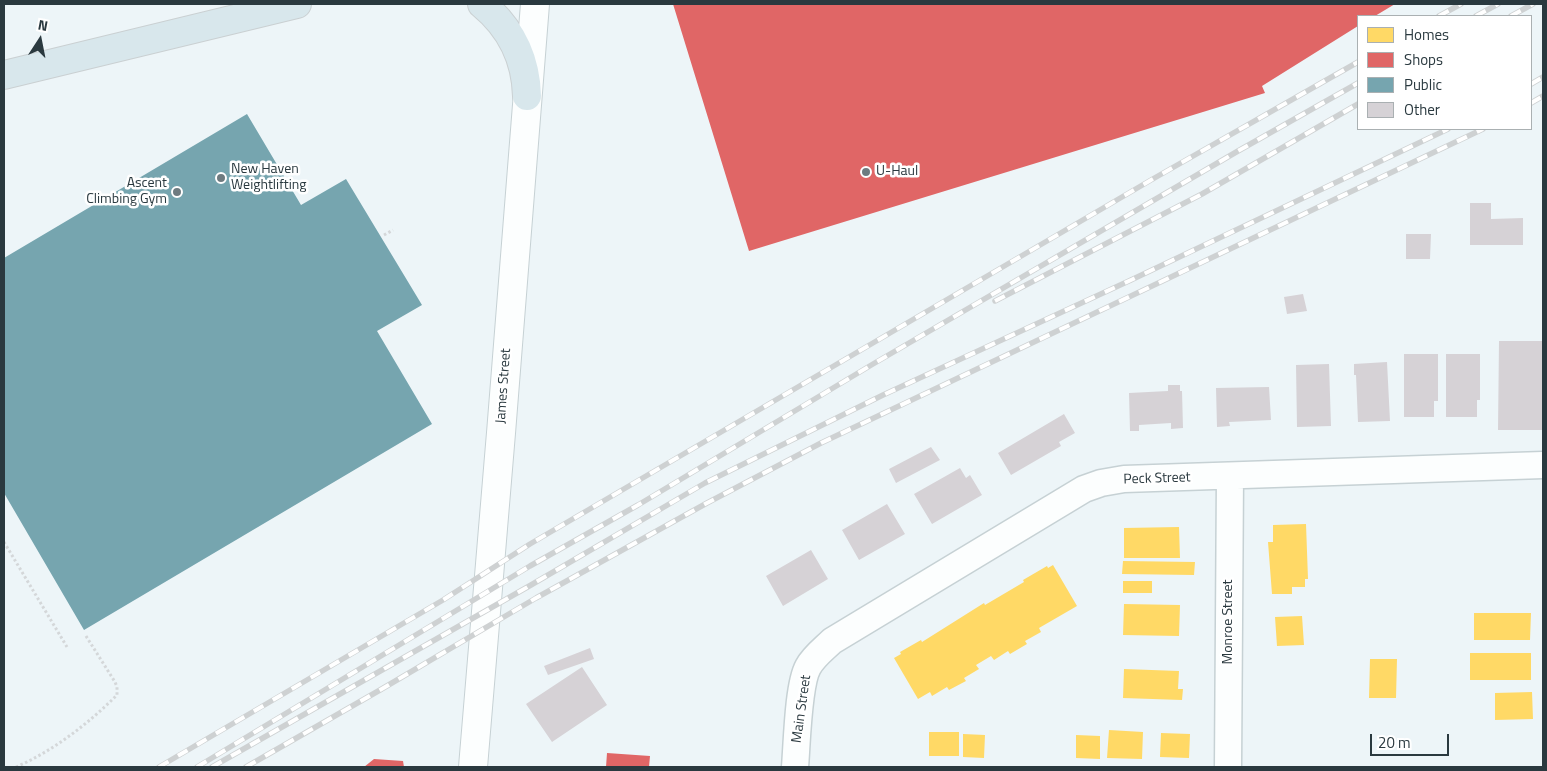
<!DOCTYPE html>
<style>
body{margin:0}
#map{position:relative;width:1547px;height:771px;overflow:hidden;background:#edf5f8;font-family:"Titillium Web",sans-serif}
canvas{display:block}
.frame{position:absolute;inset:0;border:5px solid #2a393f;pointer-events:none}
.legend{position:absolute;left:1357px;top:15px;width:175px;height:115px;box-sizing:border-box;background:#fff;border:1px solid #aab0b2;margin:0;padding:6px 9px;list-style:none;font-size:15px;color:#2a393f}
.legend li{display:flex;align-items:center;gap:10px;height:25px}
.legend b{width:25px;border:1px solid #aab0b2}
.north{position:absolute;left:15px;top:15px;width:50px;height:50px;-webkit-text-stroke:4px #fff;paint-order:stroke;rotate:11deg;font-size:14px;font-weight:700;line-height:20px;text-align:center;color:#2a393f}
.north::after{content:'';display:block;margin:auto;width:18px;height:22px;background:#2a393f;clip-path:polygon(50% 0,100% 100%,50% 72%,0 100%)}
.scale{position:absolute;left:1370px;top:734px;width:79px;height:22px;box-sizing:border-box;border:2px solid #2a393f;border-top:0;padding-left:6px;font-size:15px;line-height:18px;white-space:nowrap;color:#2a393f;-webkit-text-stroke:4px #fff;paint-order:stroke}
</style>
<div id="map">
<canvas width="1547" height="771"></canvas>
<div class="frame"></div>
<ul class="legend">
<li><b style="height:14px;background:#ffd966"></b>Homes</li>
<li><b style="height:14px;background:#e06666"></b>Shops</li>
<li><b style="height:14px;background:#76a5af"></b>Public</li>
<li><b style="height:14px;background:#d6d2d6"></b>Other</li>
</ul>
<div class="north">N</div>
<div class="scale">20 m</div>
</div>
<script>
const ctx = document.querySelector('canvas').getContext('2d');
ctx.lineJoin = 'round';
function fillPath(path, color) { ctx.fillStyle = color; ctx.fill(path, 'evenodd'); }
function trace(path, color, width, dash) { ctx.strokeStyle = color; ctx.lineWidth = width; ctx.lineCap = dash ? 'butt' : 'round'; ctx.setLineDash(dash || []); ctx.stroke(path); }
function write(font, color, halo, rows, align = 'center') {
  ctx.font = font + ' "Titillium Web",sans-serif'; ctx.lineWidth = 5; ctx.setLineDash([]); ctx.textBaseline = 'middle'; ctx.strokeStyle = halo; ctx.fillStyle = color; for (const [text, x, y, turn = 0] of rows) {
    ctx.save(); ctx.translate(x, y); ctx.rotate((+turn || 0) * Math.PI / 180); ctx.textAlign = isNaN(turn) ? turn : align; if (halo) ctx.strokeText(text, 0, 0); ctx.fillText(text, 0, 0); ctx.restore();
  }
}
fillPath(new Path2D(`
 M1306,524L1308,579H1305V587H1292V594H1272L1268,542H1273V525Z
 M1179,527L1180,558H1124V528Z
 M1123,561L1195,562L1194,575L1122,574Z
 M1053,565L1077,606L1039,628L1041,632L1025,641L1027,644L1010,654L1008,651L994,660L991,656L976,665L979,669L964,678L966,681L949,690L947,687L932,696L930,692L918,699L894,658L901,654L900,652L921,640L922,642L984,603L985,605L1024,582L1023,580L1047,566L1048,568Z
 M1123,581H1152V593H1123Z
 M1124,604L1180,605L1179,636L1123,635Z
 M1474,613H1531L1530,640H1474Z
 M1302,616L1304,645L1277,646L1275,617Z
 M1470,653H1531V680H1470Z
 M1370,659H1397L1396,698H1369Z
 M1124,669L1179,671L1178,689H1183L1182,700L1123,698Z
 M1532,692L1533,719L1495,720V693Z
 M1109,730L1143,732L1142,759L1107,758Z
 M929,732H959V756H929Z
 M1161,733L1190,734L1189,758L1160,757Z
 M963,734L985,735L984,758L963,757Z
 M1076,735L1100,736V759L1076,758Z`), '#ffd966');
fillPath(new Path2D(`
 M673,4H1395L1375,16H1358V26L1262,86L1265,93L749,251Z
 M607,753L650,756L649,767H606Z
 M374,759L403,761L404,767H364Z`), '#e06666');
fillPath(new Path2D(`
 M247,114L301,205L346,179L422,305L377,331L432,424L84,630L4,493V258Z`), '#76a5af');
fillPath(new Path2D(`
 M1470,203H1491V219L1523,218V245H1470Z
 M1406,234H1431L1430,259H1406Z
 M1303,294L1307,311L1287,314L1284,297Z
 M1499,341H1543L1542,430H1498Z
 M1404,354H1438V401H1434V417H1404Z
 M1446,354H1480V400H1477V417H1446Z
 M1387,362L1390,421L1358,422L1356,375H1354V364Z
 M1329,364L1331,426L1297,427L1296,365Z
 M1168,385H1180V391H1182L1183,428L1171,429V423L1139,425V431H1130L1129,393L1168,391Z
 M1269,387L1271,420L1229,422L1230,426L1217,427L1216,388Z
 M1064,414L1075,433L1059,442L1061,446L1011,475L998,453Z
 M931,447L940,460L896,483L889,469Z
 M960,468L966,478L970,475L982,495L932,524L914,494Z
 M887,504L905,534L859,560L842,530Z
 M811,550L828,579L783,606L766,576Z
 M590,648L594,659L548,675L544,666Z
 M582,667L607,705L552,742L526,704Z`), '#d6d2d6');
const minor = new Path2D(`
 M795,767C797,744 798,685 808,667C814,656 824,649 832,641L1084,489L1101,483L1124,479L1543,465
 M1228,767L1230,476`);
const tertiary = new Path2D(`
 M473,767C496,513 514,258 535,4`);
const motorway = new Path2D(`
 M482,4C511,28 526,59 527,96
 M4,75L297,4`);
trace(minor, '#c6d1d4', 29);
trace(tertiary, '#c6d1d4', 30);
trace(motorway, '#cad0d2', 30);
trace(new Path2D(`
 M384,235L393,230
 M4,542L67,647
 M16,767C53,751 88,724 117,695V687L115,682L86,636`), '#d4d7d9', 3, [2.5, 2.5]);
trace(minor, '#fcfefe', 26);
trace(tertiary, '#fcfefe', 28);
trace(motorway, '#d8e7ec', 28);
const rail = new Path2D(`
 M1439,16L1461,4
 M1476,16L1498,4
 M1511,16L1533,4
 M1531,84L1543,77
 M1531,103L1543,96
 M995,301L1202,194L1358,104
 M159,767L443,600L530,544L1151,180L1358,62
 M197,767L530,566L638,505L873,364L1238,151L1358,83
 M212,767L531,585L705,483L883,395L1131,280L1448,129
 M246,767L380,690L536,598L707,503L821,443L1483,129`);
trace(rail, '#ced1d2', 5.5);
trace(rail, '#fff', 4, [11]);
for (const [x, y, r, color] of [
 [866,172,5,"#6e7b80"],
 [221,178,5,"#6e7b80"],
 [177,192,5,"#6e7b80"]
]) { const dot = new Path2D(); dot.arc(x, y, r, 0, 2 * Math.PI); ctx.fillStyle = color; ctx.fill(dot); trace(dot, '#fff', 2); }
write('14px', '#2a393f', '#fff', [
 ["New Haven",231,170],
 ["Weightlifting",231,186],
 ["U-Haul",876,172],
 ["Ascent",167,184,"right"],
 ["Climbing Gym",167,200,"right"]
], 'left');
write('14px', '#2a393f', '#fff', [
 ["James Street",504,386,-86],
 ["Peck Street",1157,479,-2],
 ["Monroe Street",1229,622,-90],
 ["Main Street",802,709,-82]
]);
</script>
